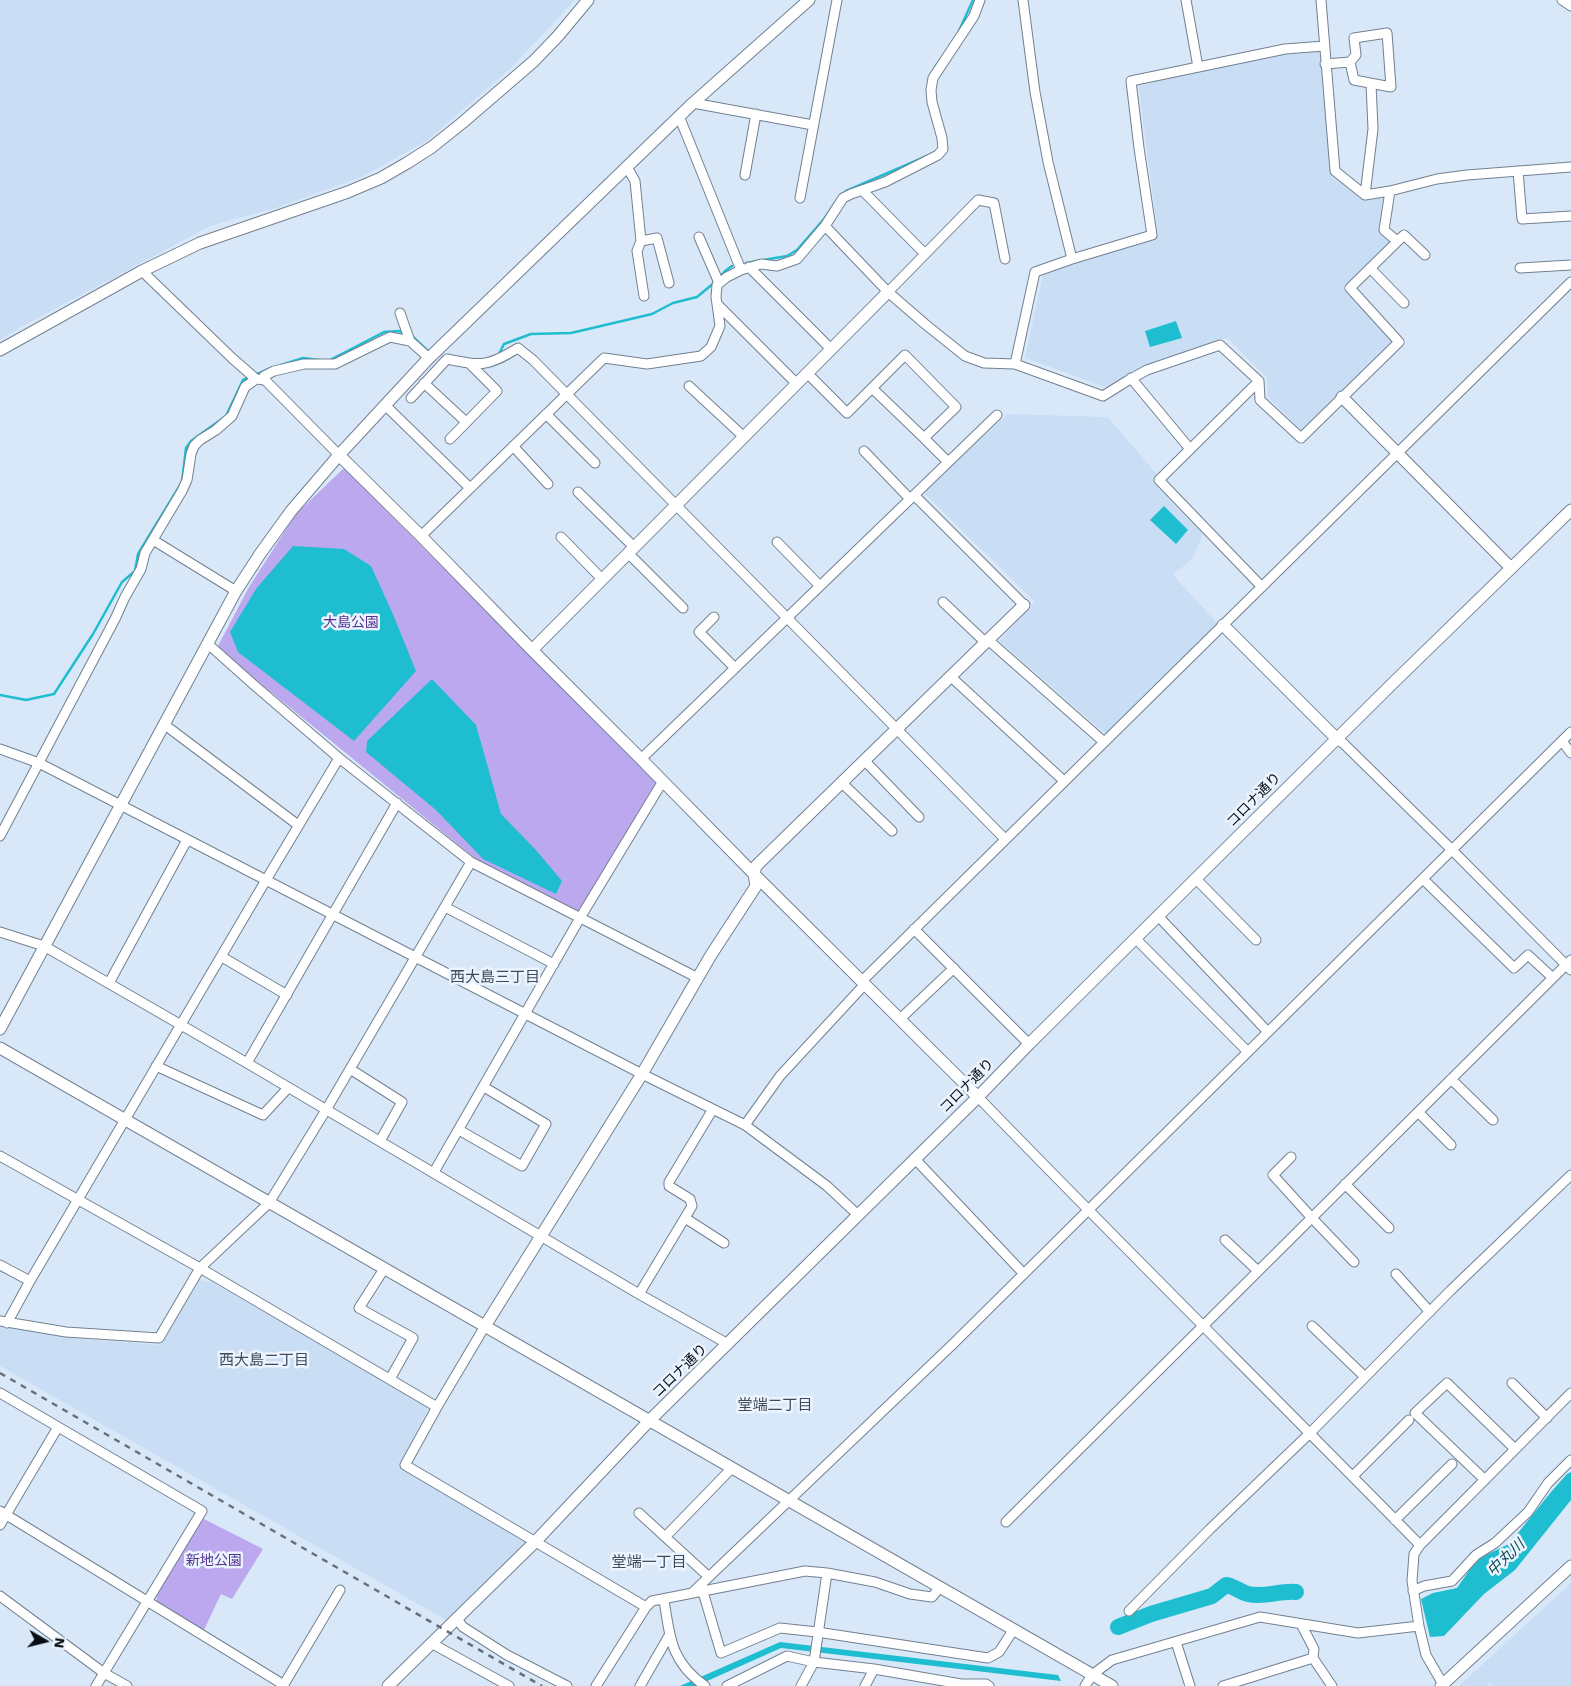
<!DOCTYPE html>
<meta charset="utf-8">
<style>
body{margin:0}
#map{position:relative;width:1571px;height:1686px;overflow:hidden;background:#d9e8f9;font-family:"Work Sans",sans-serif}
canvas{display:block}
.north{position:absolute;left:20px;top:1616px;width:50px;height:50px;-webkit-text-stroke:4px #ebf4ff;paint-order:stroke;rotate:98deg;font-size:14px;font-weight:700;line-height:20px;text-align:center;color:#090e13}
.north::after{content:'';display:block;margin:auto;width:18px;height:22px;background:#090e13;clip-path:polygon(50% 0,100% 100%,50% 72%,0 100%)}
</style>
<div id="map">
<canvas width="1571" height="1686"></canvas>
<div class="north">N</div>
</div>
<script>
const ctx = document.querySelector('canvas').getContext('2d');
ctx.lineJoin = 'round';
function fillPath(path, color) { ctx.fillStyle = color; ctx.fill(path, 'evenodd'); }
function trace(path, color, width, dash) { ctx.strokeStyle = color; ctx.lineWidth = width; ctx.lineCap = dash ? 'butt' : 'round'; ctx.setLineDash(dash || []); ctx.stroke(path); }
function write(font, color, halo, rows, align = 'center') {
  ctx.font = font + ' "Work Sans","Noto Sans JP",sans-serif'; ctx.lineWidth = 5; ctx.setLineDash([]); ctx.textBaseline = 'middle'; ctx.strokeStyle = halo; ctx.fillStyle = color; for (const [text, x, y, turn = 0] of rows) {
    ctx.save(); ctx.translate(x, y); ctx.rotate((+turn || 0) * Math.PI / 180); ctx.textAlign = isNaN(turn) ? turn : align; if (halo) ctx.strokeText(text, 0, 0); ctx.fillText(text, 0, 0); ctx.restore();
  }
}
fillPath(new Path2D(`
 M0,0H575L511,68L428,140L364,176L276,208L210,226L23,326L0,340Z
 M1322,49L1332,173L1362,198L1386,197L1381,228L1391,239V245L1345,288L1395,341L1302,431L1268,397L1267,378L1227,338L1146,365L1108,388L1025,358L1043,274L1158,235L1138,83L1285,51Z
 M1008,414L1108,417L1156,473L1158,488L1203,534L1192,559L1173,575L1218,624L1107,735L999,641L1035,602L922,491Z
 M200,1280L211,1282L430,1406L399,1465L526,1542L446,1620L0,1366V1325L82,1339L161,1345Z
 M1571,1583V1686H1494L1489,1683L1488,1686H1459Z`), '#c9def5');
fillPath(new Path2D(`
 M344,468L656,782L579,912L477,860L217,648L249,587L296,514Z
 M202,1518L263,1549L232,1599L221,1594L203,1632L157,1602L156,1594Z`), '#bba8ee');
fillPath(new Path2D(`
 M1176,321L1182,338L1150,347L1145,331Z
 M1164,506L1188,530L1176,544L1150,520Z
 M293,546L344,549L371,566L392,612L416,671L354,741L238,652L230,632L256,589Z
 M432,679L476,725L501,814L535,849L562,881L556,894L483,859L436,810L366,752L367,741Z
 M1571,1472V1500L1515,1570L1484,1594L1444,1636L1430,1637L1421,1599L1433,1593L1457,1588L1477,1559L1509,1544L1551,1492L1567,1474Z
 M780,1642L1058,1675L1061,1681L781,1648L696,1686H680Z`), '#1fbdd0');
trace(new Path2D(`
 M958,33L973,0
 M931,74L937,64
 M843,194L846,191L927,156
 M746,263L787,256L797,250L824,219L837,200
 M719,278L725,271L732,266
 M412,336L430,353
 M498,356L504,344L531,334L571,333L652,314L673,303L697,297L715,282
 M330,360L384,332L399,331L404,333
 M281,365L303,358L319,360
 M255,375L271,368
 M0,695L26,700L54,694L93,634L122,582L135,571L138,554L182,482L186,448L191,441L226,416L243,380L250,377`), '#1fbdd0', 2.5);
trace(new Path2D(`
 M1118,1627L1151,1614L1212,1596L1226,1585C1234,1586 1240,1592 1248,1594C1265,1598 1281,1590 1296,1592`), '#1fbdd0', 16);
const minor = new Path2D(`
 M1023,0L1035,92L1048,162L1072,259
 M1186,0L1198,67
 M1321,0L1335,171L1365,195L1390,191L1437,179L1467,175L1571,167
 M1562,0L1571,6
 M1325,64L1350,62L1356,55L1354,38L1387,33L1391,87L1354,80L1350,62
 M693,103L813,125
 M679,116L741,270
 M627,167L635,181L641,241L657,238L669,283
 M1518,171L1522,219L1571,216
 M745,175L756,114
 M862,190L925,254
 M1390,191L1384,230L1397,241
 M1365,195L1373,129L1371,84
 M800,198L837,0
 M825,226L888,292L925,324L965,356L984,363L1015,364L1103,396L1127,381L1147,370L1220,345L1259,381L1260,400L1301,438L1399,342L1350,288L1404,235L1425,255
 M699,237L719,283
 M641,241L637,251L644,296
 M749,267L831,349
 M1370,268L1404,303
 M1520,268L1571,265
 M142,271L232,358L256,379L265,380L339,455
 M888,292L978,200L994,203L1005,259
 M717,304L797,384
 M400,313L410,341
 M1015,364L1035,272L1072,259L1152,235L1139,148L1131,81L1285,49L1324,46
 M807,373L847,413L905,355L956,407L924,438L948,462
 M1131,378L1190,449
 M263,380L264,376L274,371L304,364H335L390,337L410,341L429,358
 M1259,381L1159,480L1262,587
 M424,383L466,422
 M689,386L744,437
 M872,388L924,438
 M411,398L447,359C482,366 487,367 518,348L533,360L1005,839
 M385,405L470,488
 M546,414L595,463
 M450,439L497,391L470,364
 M513,446L548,484
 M864,451L910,499
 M578,492L634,547
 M914,495L1024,605
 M421,536L604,358L647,364L701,356L711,347L720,326L716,297L717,285L727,277L741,270L761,264L777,266L797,259L825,226L843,198L851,194L885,182L938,155L943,149L942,138L932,102L931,90L933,78L974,16L980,0
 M561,537L602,579
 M153,540L236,591
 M777,542L820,586
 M628,553L683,608
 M943,602L985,642
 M714,617L699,632L735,668
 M987,639L1104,742
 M208,644L254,685L339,758L471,862L698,978
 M950,676L1064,781
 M165,725L298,825
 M1337,739L1344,744L1452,850L1571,970
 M1562,741L1571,753
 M0,749L39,763L642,1074L745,1125L827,1186L858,1215
 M641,759L997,415
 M864,760L919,817
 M841,782L892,831
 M0,836L115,619L125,597L141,569L145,553L182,491L187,480L191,454L194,446L200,440L216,430L232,416L245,387L256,379
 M1196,879L1256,940
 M1423,879L1514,968L1528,955L1553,978
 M445,907L554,964
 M1158,916L1268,1032
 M914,929L1029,1044
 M0,932L44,946L247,1063L639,1294L728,1344
 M1136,939L1248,1052
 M222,957L287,995
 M862,981L1571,282
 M109,983L187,840
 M900,1019L954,968
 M247,1063L397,803
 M156,1066L263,1115L288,1088
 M350,1069L402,1102L380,1141
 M1451,1079L1493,1120
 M978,1097C1124,1248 1273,1395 1420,1545
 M1418,1112L1451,1145
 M745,1125L780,1076L865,984
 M459,1130L522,1166L546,1124L484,1087
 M0,1156L200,1268L437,1407
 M1291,1157L1273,1175L1312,1218L1354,1262
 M915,1159L1024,1274
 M434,1172L580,918L663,781
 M1345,1184L1389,1228
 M685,1218L724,1243
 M1225,1240L1258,1271
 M0,1265L30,1281
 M384,1269L359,1308L413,1338L390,1379
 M1396,1274L1430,1312
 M639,1294L692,1206L690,1199L669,1186V1182L713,1109
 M0,1321L66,1332L159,1338L200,1268L269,1203L326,1110L471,862
 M7,1323L30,1281L266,880L339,758
 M485,1326L437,1407L405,1465L646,1607L652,1601L805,1571L827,1573L875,1582L910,1594L932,1597L940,1587
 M1312,1326L1365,1377
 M1512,1383L1547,1418
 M0,1393L202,1511L96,1686
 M1353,1476L1409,1420
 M1485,1480L1415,1413L1447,1383L1515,1449
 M0,1511L284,1685
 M639,1513L709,1577
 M1395,1520L1452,1464
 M1006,1522L1571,960
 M0,1525L58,1427
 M665,1537L731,1469
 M1413,1591L1424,1586L1452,1581L1476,1555L1495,1543L1528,1512L1548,1483L1571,1460
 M703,1592L721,1653L780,1628L817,1632L988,1658L999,1652L1014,1629
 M692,1593L954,1343L1571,732
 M0,1596L104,1673L127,1686
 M664,1600C670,1638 671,1662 705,1686
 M1129,1611L1210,1529L1310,1433L1450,1291L1571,1175
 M456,1618L463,1627L507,1655L567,1686
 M1301,1624L1314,1649L1313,1658L1332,1686
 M1176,1642L1190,1686
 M431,1643L509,1686
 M283,1686L340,1590
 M596,1686L646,1607
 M640,1686L670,1634
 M727,1686L787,1656L814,1662L874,1669L961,1684H986L989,1686
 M801,1686L814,1662L827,1573
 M865,1686L874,1669
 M1085,1686L1092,1675L1112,1660L1260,1617L1358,1633L1419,1626
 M1223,1686L1313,1658
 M1444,1686L1426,1655L1419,1626L1412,1581L1414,1554L1420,1545L1571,1393`);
const tertiary = new Path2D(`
 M0,350L142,271L200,243L348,192L381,178L407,163L432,147L462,123L534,61L558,36L588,0
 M1342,397L1511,568
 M339,455L421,536L532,650L641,759L754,874L978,1097
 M1223,625L1337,739
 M532,650L888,292
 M0,1029L236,591L260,554L291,511L339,455L427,360L693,103L809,0
 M0,1048L1112,1686
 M485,1326L642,1074L711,955L756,886L754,874L756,866L1024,605
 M388,1686L535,1542L650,1420L978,1097L1029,1044L1394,682L1571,510
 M1441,1686L1571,1566`);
trace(minor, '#728090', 11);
trace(tertiary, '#728090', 13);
trace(minor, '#fff', 9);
trace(tertiary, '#fff', 11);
trace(new Path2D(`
 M0,1373L542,1686`), '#656e79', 2.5, [6, 6]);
write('14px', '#553192', '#ebf4ff', [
 ["大島公園",351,623],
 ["新地公園",214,1561]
]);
write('14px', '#090e13', '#ebf4ff', [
 ["コロナ通り",1254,800,-45],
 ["コロナ通り",967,1086,-45],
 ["コロナ通り",680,1371,-44]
]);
write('15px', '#3f4b5a', '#ebf4ff', [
 ["西大島三丁目",495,978],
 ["西大島二丁目",264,1361],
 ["堂端二丁目",775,1406],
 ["堂端一丁目",649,1563]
]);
write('italic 15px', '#084950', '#ebf4ff', [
 ["中丸川",1506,1558,-44]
]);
</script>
